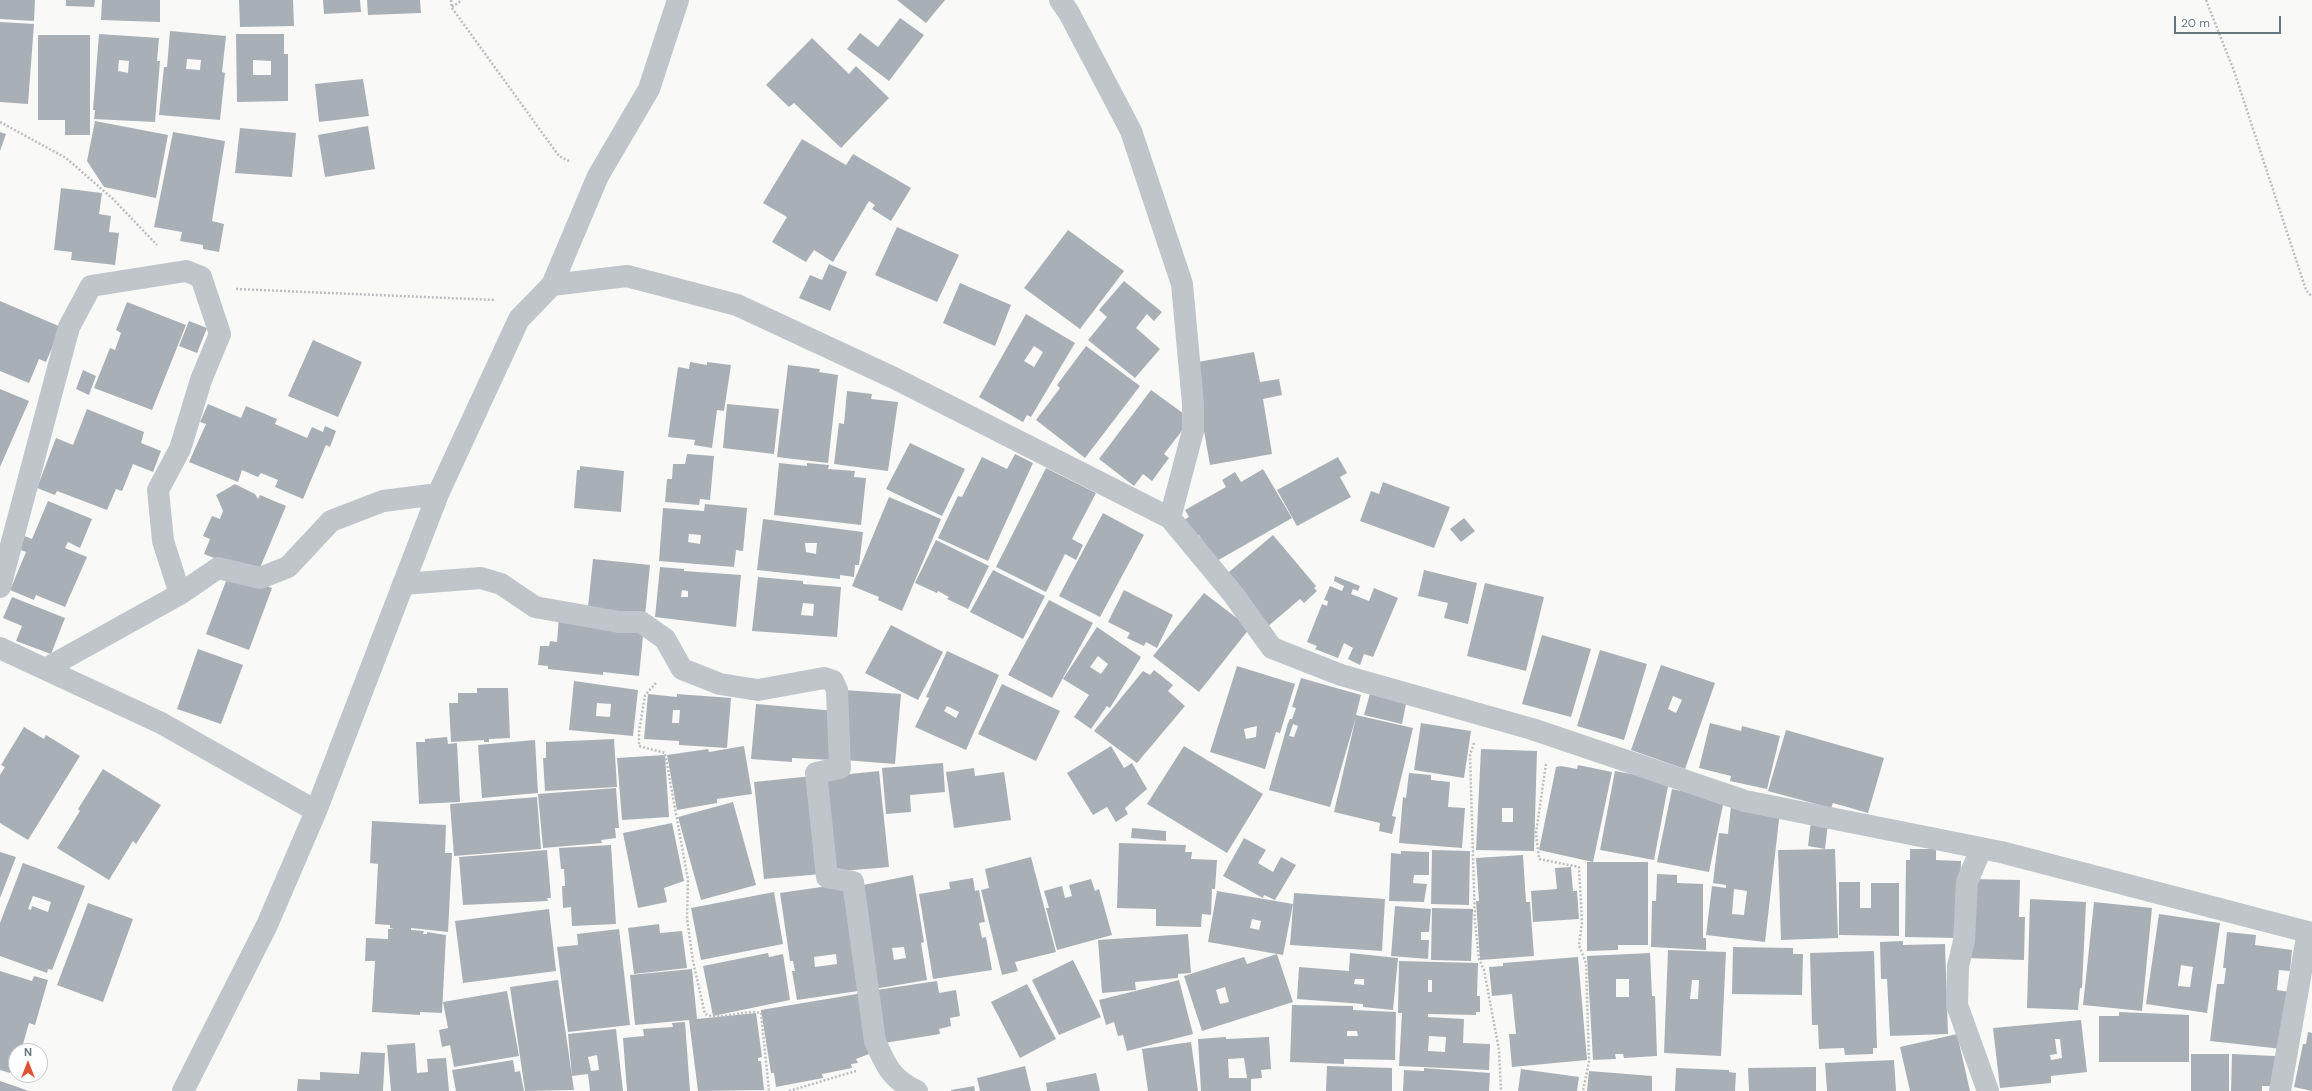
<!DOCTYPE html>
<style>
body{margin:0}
#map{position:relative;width:2312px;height:1091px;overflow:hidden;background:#f9f9f7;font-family:"DM Sans",sans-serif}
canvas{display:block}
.north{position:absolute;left:8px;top:1043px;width:40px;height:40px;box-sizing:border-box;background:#fff;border:1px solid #c2c8cd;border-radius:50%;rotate:0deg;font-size:11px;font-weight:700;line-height:16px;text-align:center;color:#667681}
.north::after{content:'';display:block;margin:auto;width:14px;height:18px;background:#dd5334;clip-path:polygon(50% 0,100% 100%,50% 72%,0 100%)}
.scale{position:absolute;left:2174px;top:16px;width:107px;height:18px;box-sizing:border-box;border:2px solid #667681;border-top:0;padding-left:5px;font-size:12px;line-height:14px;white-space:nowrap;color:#667681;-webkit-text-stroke:3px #fff;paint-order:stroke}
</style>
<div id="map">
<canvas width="2312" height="1091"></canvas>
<div class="north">N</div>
<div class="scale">20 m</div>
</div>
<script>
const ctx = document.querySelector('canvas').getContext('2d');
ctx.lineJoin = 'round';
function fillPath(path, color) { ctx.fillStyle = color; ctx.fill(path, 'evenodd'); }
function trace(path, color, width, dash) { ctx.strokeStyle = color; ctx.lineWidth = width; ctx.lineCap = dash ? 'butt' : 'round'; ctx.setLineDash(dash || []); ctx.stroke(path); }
fillPath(new Path2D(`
 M0,0H35L34,21L0,19Z
 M66,0H95L94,7L66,6Z
 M102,0H160V22L101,20Z
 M239,0H293L294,26L240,27Z
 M323,0H360L361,12L324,14Z
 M367,0H420L421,13L368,15Z
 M897,0H945L926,23Z
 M900,18L924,35L889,81L847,49L860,33L878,47Z
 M0,22L34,24L28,104L0,102Z
 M170,31L226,36L222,72L225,73L220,120L159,115L164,67H167ZM187,59L201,60L200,70L186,69Z
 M99,34L159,38L157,61H160L155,122L94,119L95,110H93ZM119,60L129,61L128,73L118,71Z
 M236,34H284V54H288V101L237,102ZM253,60L271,61V75H253Z
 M38,35H90V135H65V120H38Z
 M812,38L849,74L856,66L889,98L841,148L794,103L789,107L766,85Z
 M363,79L369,116L319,122L315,84Z
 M95,121L168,135L156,198L104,187L87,161Z
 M368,126L375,169L325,177L318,135Z
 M240,128L296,133L292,177L235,173Z
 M0,132L6,134L0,151Z
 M173,132L225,141L212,221L224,224L219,252L203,249V245L180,241L182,232L154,227Z
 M802,139L846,165L853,154L911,188L891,221L872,209L875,205L869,201L833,262L814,250L806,262L772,242L787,217L763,203Z
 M61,188L102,193L99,214L111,216L109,232L119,233L115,265L71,260L72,252L54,250Z
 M897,227L959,255L937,302L875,275Z
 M1068,230L1124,271L1080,329L1024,288Z
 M829,264L847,272L830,311L799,298L810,275L822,280Z
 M1124,281L1162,312L1154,321L1147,314L1136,328L1160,349L1135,378L1088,340L1107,317L1099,310Z
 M960,283L1011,305L995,346L943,323Z
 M0,301L61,327L46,362L39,359L29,383L0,371Z
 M127,302L186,325L152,410L94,388L110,348L115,350L121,333L116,330Z
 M1026,314L1075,343L1031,417L1027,415L1023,422L979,397ZM1034,346L1043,352L1034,367L1024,361Z
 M189,321L207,328L197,353L179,346Z
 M313,340L362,362L338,417L288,396Z
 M1086,346L1140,386L1085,458L1036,420L1060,388L1057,385Z
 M1254,352L1260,382L1279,379L1282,395L1263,399L1272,454L1210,465L1192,363Z
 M690,362L707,365V362L731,365L724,411L717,410L712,448L694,445L695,440L668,437L678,367L689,369Z
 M788,365L820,369L819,372L838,375L828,463L777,457Z
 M83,370L96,376L89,395L76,389Z
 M0,389L29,401L0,467Z
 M1151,390L1191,419L1164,454L1169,458L1152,481L1143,474L1134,486L1099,459Z
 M847,391L872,394L871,399L898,402L888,471L834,464L839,423L844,424Z
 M208,404L241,418L246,406L277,419L275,424L307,438L312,427L323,432L325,426L336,431L330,447L326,445L303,499L275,487L278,480L261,473L258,477L242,470L238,482L189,462L206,424L200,422Z
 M727,404L779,409L774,454L723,448Z
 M87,409L144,432L141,443L161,451L153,472L133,464L122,491L116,489L107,510L57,491L55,495L37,488L56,438L73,445Z
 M910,443L965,469L942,516L886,489Z
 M687,454L714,456L710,500L700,499L699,505L665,502L667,479H672L673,464H685Z
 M1015,454L1033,463L988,561L938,538L958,496L962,497L982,457L1007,469Z
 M1338,457L1347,473L1340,477L1351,497L1297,526L1277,490Z
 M779,463L807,466V463L829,465L828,469L855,471L854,477L866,478L861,525L774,515Z
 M580,466L624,471L621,512L574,508L577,470H580Z
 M1046,468L1096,493L1072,539L1083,545L1076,560L1065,554L1046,592L996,567Z
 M1263,469L1292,518L1215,562L1199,535L1193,539L1182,521L1189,517L1185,510L1226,487L1222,480L1235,472L1241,482Z
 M1383,482L1450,507L1434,548L1360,521L1371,491L1379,494Z
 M235,484L255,494L258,499L260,495L286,506L257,575L204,554L210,539L203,536L212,516L220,519L223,511L216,495Z
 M889,497L941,519L902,611L878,600L879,597L852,586Z
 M48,501L92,519L80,548L68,542L65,548L87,557L65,607L36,595L34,600L10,590L26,552L16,548L22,535L32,539Z
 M705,504L747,508L743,551L736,550L734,567L659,561L663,508L704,511ZM689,534L701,535L700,544L688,542Z
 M1103,513L1144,535L1100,617L1059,596Z
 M1464,518L1475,531L1461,542L1450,529Z
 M763,519L863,532L859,565H855L854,577L840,575V579L757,570ZM805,543H817L816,554L806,552Z
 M1273,535L1316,586L1314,588L1317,591L1304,603L1300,599L1266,628L1223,577Z
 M936,540L989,566L968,609L947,599L949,597L938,591L937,593L915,583Z
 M593,559L650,565L645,616L588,607Z
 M660,567L684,569V571L741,575L736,627L655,617ZM682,590L688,591V597H681Z
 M993,570L1045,596L1023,639L970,612Z
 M1424,570L1477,583L1468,624L1444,618L1448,603L1418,596Z
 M229,573L272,588L249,650L206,634Z
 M1335,576L1360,586L1358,591L1353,589L1351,594L1369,601L1374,588L1398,598L1373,657L1364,654L1360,665L1348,659L1353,648L1344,643L1338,658L1315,649L1317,646L1307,642L1322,604L1327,606L1328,601L1324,600L1330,586L1342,591L1344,586L1334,581Z
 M758,577L803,581V584L841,587L837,637L752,631ZM803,603L814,604L813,616L801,615Z
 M1485,583L1544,597L1526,671L1467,656Z
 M1124,590L1173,615L1157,648L1146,642L1144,646L1127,638L1130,633L1108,622Z
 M1204,593L1250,628L1199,692L1153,656Z
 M12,597L65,618L51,654L16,641L22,626L3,618Z
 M1049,600L1093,623L1052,698L1008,675Z
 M559,617L644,626L639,676L603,672V675L548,669V666L538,665L540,646H549L550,641L557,642Z
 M891,625L943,652L918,700L865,673Z
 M1097,627L1141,657L1110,708L1107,706L1091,729L1074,717L1089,695L1063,679ZM1098,656L1108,664L1101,674L1090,667Z
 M1542,635L1591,649L1571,717L1522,704Z
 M198,649L243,665L221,724L177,709Z
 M1600,650L1647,664L1624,740L1577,726Z
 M947,651L999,675L966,750L915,727L929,698L926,697ZM947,706L959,712L956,718L944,711Z
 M1661,665L1715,683L1685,769L1631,750ZM1673,696L1682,700L1676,713L1668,709Z
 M1237,666L1295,684L1280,733L1276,732L1265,769L1210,752ZM1257,726L1256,737L1246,739L1244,729Z
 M1154,670L1173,685L1168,691L1185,706L1137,763L1094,731L1143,671L1150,675Z
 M1301,678L1361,695L1356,715L1413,728L1392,816L1396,817L1392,834L1379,831L1380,823L1334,812L1356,717L1330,807L1269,790L1288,723L1290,719H1292L1296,708L1292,707ZM1293,724L1298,726L1294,737L1289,736Z
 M574,681L638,690L633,736L569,730ZM597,703L611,704L610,717L596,716Z
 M1002,684L1060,711L1036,761L978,734Z
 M477,688H508L510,738L489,739V742H484V740L451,742L449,703H458V693H477Z
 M844,690L901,694L895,764L844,760Z
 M1371,690L1406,704L1402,724L1364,715Z
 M648,694L677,697V694L731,698L727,748L679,745V741L644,739ZM673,710H680L679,723H672Z
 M756,704L836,711L831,760L792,758V762L751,759Z
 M1421,723L1471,731L1464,778L1414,770Z
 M1710,723L1741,731L1742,726L1780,736L1767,789L1730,781L1731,776L1699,768Z
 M24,727L44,739L46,735L80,756L28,840L0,823V775L5,767L1,765Z
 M1786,730L1884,758L1868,813L1833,803L1831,808L1768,791Z
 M447,737L448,744L457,743L460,802L419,804L416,742H425V739Z
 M614,739L617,787L545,791L543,758H546V742Z
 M535,740L538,793L482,798L478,745Z
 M744,746L752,794L717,799V803L677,810L667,755L708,749L709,752Z
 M1111,746L1124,768L1132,763L1147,789L1125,808L1128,814L1116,822L1107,807L1093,815L1067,773Z
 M1184,746L1263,794L1227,853L1147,804Z
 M1481,749L1537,751L1534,851L1476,850ZM1502,808H1513V822H1502Z
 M665,755L669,817L622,820L617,758Z
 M943,763L945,792L910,795L911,812L886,814L882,768Z
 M1578,765L1612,772L1593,862L1539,850L1556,767L1561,766L1577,769Z
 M974,768L975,776L1004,772L1011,820L954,828L946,772Z
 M103,769L161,805L136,844L133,841L109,880L57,848L80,811L78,809Z
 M879,771L889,867L830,872L821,777Z
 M1615,771L1669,781L1654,860L1600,850Z
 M1409,773L1431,775V780L1450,782L1448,807L1465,808L1462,848L1399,843L1403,797L1406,798Z
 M812,776L822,874L764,879L754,782Z
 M616,788L619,828H615L616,838L601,840L602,843L543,848L538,794Z
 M1672,789L1724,800L1709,872L1657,862Z
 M537,797L541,849L454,856L450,804Z
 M733,802L756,885L701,900L678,817Z
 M1731,806L1780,811L1765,942L1706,935L1712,886L1726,888V885L1713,883L1719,833L1728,834ZM1734,889L1747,891L1744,915L1732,914Z
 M372,821L446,825L445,853H452L448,932L411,928V930L424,931L423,934H427V932L446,935L442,1013L420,1012V1015L372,1012L375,961H365L366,938L388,939V929H394L390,928V925L375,924L378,864L370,863Z
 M1811,821L1828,823L1825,849L1808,846Z
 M672,823L684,881L664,888L667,902L638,908L623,833Z
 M1132,828L1166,831V841L1131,838Z
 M1244,838L1266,850L1258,863L1273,872L1281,857L1296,865L1275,900L1264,895L1263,898L1223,876Z
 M1119,843L1186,845L1185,852H1192L1191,859L1217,860L1215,889H1212L1211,915L1202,914L1201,927L1156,926V909L1117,908Z
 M611,845L616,924L572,926L571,907L563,908L562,886H565L564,869H561L559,848Z
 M1835,849L1838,938L1781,940L1778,850Z
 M1910,849H1936V860L1961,861L1959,938L1905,937L1906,860H1910Z
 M547,850L551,898H547L548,901L463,905L459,857Z
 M1432,850L1470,851L1469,905L1431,904Z
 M1401,851L1429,852V875H1414L1413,883L1427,884L1424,902L1389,901L1391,853L1401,854Z
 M0,852L16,857L0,898Z
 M1523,855L1526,902H1530L1534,956L1480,960L1476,901H1479L1476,858Z
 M1031,857L1056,952L1015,962L1018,971L1002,975L981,890L989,888L985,869Z
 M1587,862H1648V945H1618V950L1587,951Z
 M23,863L85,886L52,970L48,969L47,973L0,956V923ZM33,896L51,902L48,912L32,906L31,910L28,909Z
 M1571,867L1573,891H1577L1579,919L1533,922L1531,891L1557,889L1555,868Z
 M1657,874L1677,875V883L1703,884V938H1706V950L1651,947L1652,901H1656Z
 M913,875L924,942L921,943L927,980L874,989L858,886ZM904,947L906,958L894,960L892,948Z
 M973,878L975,891L979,890L985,922L979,923L982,938L986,937L992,970L933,979L919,894L950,889L949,882Z
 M1091,879L1095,891L1099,889L1112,935L1057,950L1046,908H1049L1044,891L1062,886L1065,898L1072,896L1069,885Z
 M1973,879L2020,880L2019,917H2025L2024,960L1965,958Z
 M1839,882H1860V908H1871V883H1899V936L1839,935Z
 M849,883L865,990L797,1000L792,971H795L793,961H790L780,893ZM836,954L837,964L815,967L814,957Z
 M1217,891L1293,904L1283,955L1208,942ZM1252,919L1261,921L1259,930L1250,928Z
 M774,892L783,944L701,960L691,908Z
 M1294,893L1385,899L1382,951L1290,945Z
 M2030,899L2086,902L2082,988H2080L2078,1010L2027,1008Z
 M2094,902L2152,908L2142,1011L2083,1005Z
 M88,903L133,919L103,1002L57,985Z
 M1395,906L1431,909L1429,932H1421V940H1429L1428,959L1391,956Z
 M1432,908L1473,909L1471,961L1431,960Z
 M549,909L556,971L463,983L455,921Z
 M2159,914L2220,923L2207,1013L2146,1004ZM2181,965L2193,967L2190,987L2178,986Z
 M659,924L660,933L682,931L687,968L634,974L628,928Z
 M619,929L630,1025L568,1032L557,947L578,945L577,934Z
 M2227,932L2256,935L2255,945L2292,950L2290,971L2279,970L2277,990L2289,992L2282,1049L2210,1041L2217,984H2224L2226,968H2223Z
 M1188,934L1191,973L1178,974V978L1135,982L1136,990L1102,993L1098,940Z
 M1903,941V945L1945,944L1948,1034L1890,1036L1887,979H1881L1880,942Z
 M1733,947L1793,948V954H1803L1802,995L1732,994Z
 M1668,950L1726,952L1721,1056L1664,1053ZM1692,980H1699L1698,999H1690Z
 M1874,951L1877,1048H1873V1054L1845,1055L1844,1048L1819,1049L1818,1025H1812L1810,953Z
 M768,953L769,957L783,954L790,1000L713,1016L703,966Z
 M1350,953L1398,958L1393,1010L1363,1007V1004L1297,999L1299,967L1349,971ZM1355,979H1364V985L1354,984Z
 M1650,953L1652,996H1655L1657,1056L1624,1058L1623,1054H1615L1616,1059L1593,1060L1587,956ZM1616,979H1629V997H1616Z
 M1277,954L1293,1002L1202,1031L1184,976L1244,957L1247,964ZM1225,987L1229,1002L1220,1004L1216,990Z
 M1578,957L1587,1060L1512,1067L1509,1034H1516L1512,994L1492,996L1489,967L1503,966V963Z
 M1073,960L1101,1017L1059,1035L1032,980Z
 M1399,961L1478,963L1477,996H1480V1012H1476V1015L1428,1014V1017L1464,1019L1463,1043L1490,1044L1489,1070L1399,1066L1402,1013H1398ZM1428,980H1432V992H1428ZM1429,1036L1446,1037L1445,1052L1428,1051Z
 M692,969L697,1019L756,1013L762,1057L758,1058V1061H761L764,1090L698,1091L689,1020L635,1025L630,975Z
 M0,971L32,981L34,976L48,980L35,1025L29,1023L21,1051H16L15,1070L12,1068L10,1073L0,1070Z
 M558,980L574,1090L525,1091L510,987Z
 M1179,980L1193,1034L1127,1051L1123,1035L1118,1036L1114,1022L1106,1025L1099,1000Z
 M937,981L939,993L956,990L960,1016L950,1018L951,1026L939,1029L940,1034L878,1044L876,990Z
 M1027,984L1056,1039L1020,1058L991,1002Z
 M507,991L519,1056L454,1067L450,1045L442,1047L439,1030L448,1028L443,1002Z
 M863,993L869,1054L856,1059L858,1063L851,1064L852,1068L822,1074L823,1078L776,1087L774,1073H771L761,1010Z
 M1292,1005L1353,1006V1010L1396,1012L1395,1060L1344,1059V1064L1290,1062ZM1347,1031H1357L1358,1036H1347Z
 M2119,1012L2189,1015V1062H2099V1016H2119Z
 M2081,1020L2087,1072L2051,1076V1083L2000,1088L1993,1028ZM2055,1039H2060L2062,1058L2051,1060L2050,1055L2057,1054Z
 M685,1022L690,1091H627L623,1038L644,1036L643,1029L673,1027L672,1023Z
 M616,1029L623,1091H590L588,1074L572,1076L568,1034ZM597,1055L599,1070L591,1071L588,1057Z
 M2308,1032L2312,1033V1091L2294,1087L2303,1044H2306Z
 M1957,1034L1970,1091H1910L1900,1047Z
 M1226,1037V1039L1269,1037L1271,1069L1261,1070L1262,1078L1251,1079V1091H1201L1198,1039ZM1244,1058L1247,1078H1229L1228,1059Z
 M1191,1042L1198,1091H1148L1142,1049Z
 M415,1043L417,1073L428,1072L427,1059L446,1058L449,1091H391L387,1045Z
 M361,1052L385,1053L383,1091H297L298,1079L320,1080V1072L359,1074Z
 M2191,1054H2229V1091H2191Z
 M2232,1054L2275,1056L2274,1086H2262V1091H2231Z
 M513,1060L515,1072L520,1071L524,1091H456L452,1070Z
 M1894,1060L1896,1091H1827L1825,1063Z
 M1025,1066L1031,1091H980L977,1078Z
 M1327,1066L1392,1068V1091H1326Z
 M1816,1067V1091H1749L1748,1068Z
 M1424,1068L1490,1073L1489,1091H1403L1404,1070L1424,1071Z
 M1676,1068L1729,1070V1072L1736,1073L1735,1091H1675Z
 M1521,1069L1579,1077L1577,1091H1518Z
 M1589,1071L1652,1076V1091H1587Z
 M1096,1073L1100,1091H1047L1046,1083Z
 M0,1081L29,1091H0Z
 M974,1086L975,1091H951V1090Z`), '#a8b0b6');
trace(new Path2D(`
 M451,0L452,8L559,156L571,162
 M2206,0L2234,71L2306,290L2312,297
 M452,7L462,0
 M0,122L66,158L113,199L157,245
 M236,289L495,300
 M656,683L645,695L639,732V746L665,753L688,880L687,919L693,961L705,1014C722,1021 742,1009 761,1013L769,1091
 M1474,743L1470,755L1475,922L1479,959L1484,970L1499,1050L1501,1091
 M1546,764L1536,833L1539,859L1579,867L1582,922L1579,945L1586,963L1589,1062L1583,1091
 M789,1091L856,1071`), '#bbbec1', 2.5, [2, 2]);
trace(new Path2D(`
 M1060,0L1069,13L1131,131L1182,284L1193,404V431L1170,518L1233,594L1272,648L1341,675L1532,729L1745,801L2001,852L2312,933
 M552,285L627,276L737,305L894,378L1170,518
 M403,584L481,578L501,584L535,607L619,622H641L665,639L682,669L720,684L758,690L824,678L833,681L837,690L840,768L816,773L827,877L853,882L875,1041C886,1066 892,1080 917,1091
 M0,587L69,327L91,286L186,271L201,277L220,334L201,380L180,449L158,490L163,541L180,594
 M0,648L161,723L316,811
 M45,669L180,594L218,568L260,578L288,567L331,521L383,501L438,494
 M1981,849L1967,882L1964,941L1958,966L1957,1005L1988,1091
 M183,1091L267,925L316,811L438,494L519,319L552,285L598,176L649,89L678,0
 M2280,1091L2308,932`), '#c0c5c9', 22);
</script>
